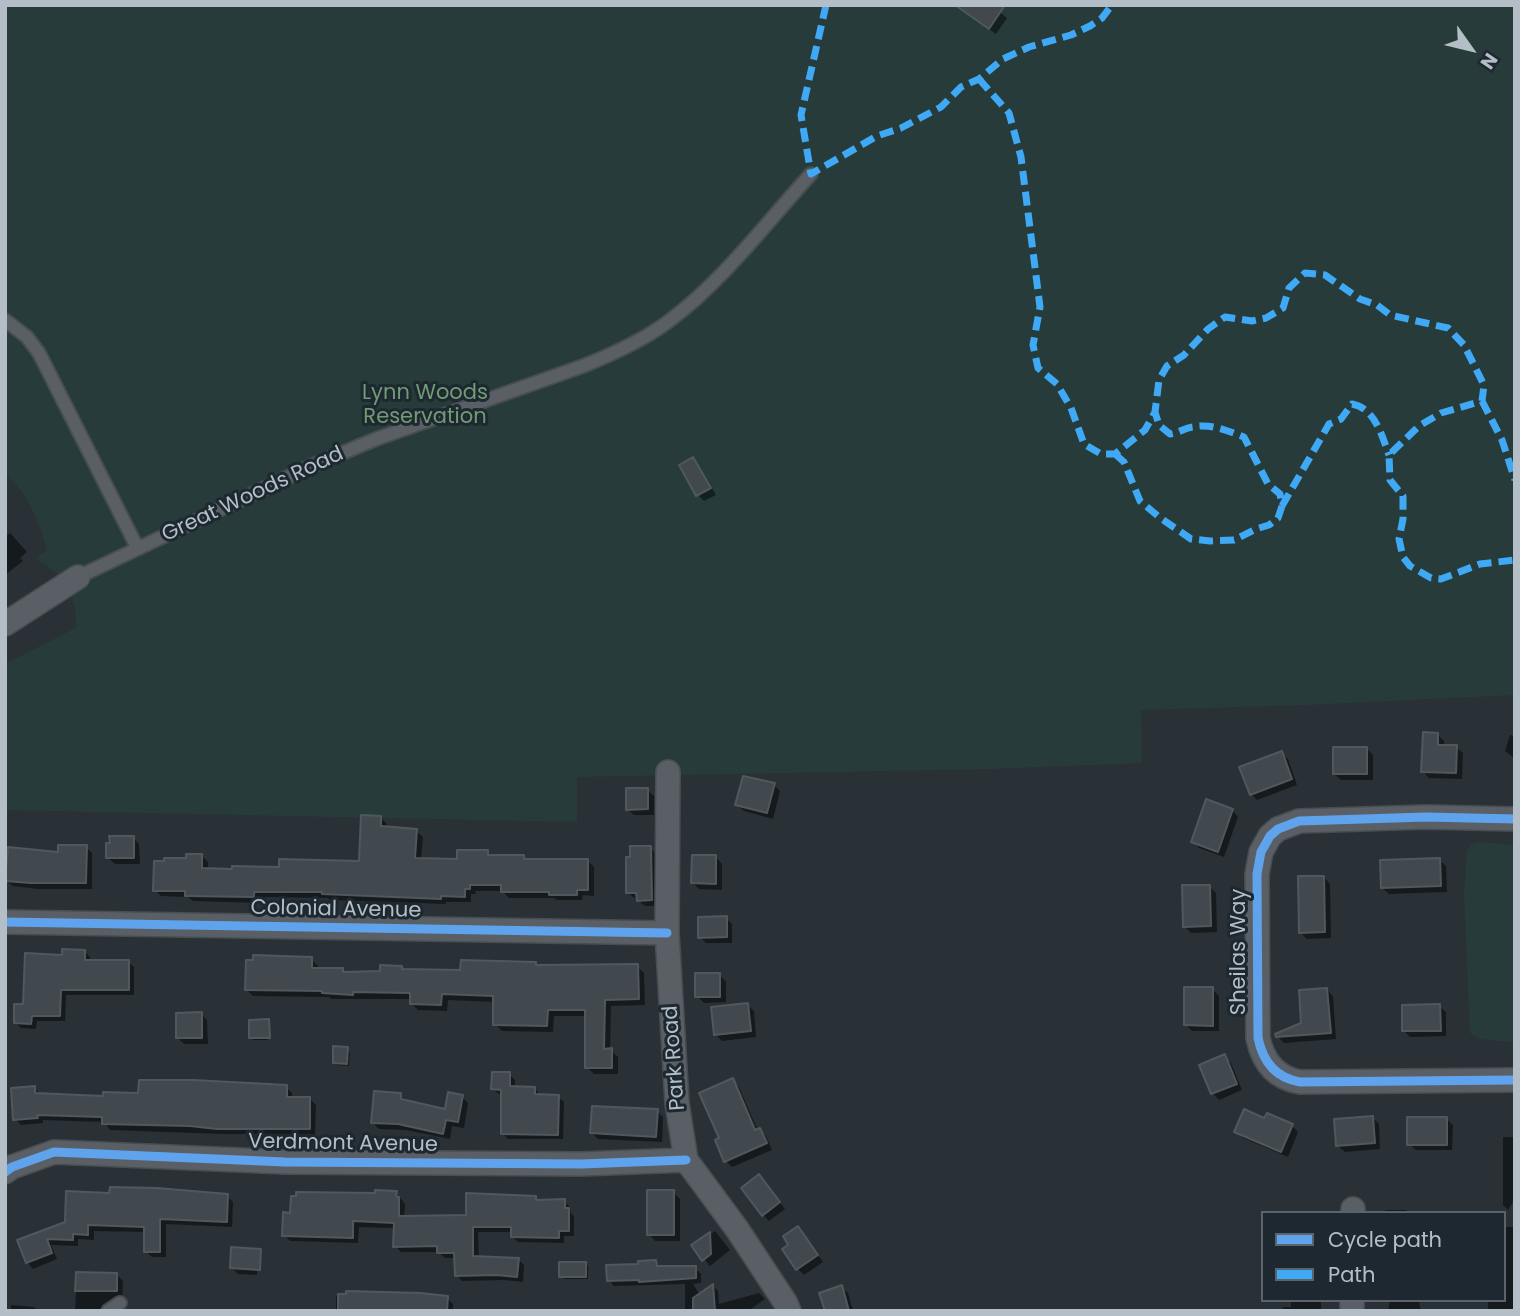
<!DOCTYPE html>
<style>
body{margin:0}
#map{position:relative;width:1520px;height:1316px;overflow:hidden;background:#293136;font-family:Poppins,sans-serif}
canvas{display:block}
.frame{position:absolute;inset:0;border:7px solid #b3bec7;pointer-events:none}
.legend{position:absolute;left:1261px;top:1211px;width:245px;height:91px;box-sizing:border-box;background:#1d2830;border:2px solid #59646c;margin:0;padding:9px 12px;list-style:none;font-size:21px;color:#b3bec7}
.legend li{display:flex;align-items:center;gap:14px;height:35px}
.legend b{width:35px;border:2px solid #59646c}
.north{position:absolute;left:1436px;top:14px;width:70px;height:70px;-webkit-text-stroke:5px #1d2830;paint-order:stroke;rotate:124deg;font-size:19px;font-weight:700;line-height:28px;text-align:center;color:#b3bec7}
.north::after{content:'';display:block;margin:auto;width:24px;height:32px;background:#b3bec7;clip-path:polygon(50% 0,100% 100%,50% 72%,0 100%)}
</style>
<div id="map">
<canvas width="1520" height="1316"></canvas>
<div class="frame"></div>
<ul class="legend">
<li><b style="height:9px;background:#60a3ed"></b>Cycle path</li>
<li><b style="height:9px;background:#3fa9f5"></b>Path</li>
</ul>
<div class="north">N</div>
</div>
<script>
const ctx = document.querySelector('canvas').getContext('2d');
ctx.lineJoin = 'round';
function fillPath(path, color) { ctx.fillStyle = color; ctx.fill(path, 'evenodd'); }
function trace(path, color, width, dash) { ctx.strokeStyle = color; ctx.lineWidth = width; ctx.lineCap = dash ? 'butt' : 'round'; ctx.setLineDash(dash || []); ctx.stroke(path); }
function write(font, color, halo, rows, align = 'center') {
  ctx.font = font + ' Poppins,sans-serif'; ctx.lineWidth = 6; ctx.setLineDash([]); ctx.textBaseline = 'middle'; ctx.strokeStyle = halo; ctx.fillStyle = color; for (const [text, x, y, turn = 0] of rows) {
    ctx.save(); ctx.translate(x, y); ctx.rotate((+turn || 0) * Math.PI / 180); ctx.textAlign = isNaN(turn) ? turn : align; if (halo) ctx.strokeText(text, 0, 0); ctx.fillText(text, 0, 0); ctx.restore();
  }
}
fillPath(new Path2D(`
 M5,5H1515V695L1305,705L1141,710L1142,763L988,769L577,777V822L5,810V664L76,628C78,597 64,573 36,559L47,550C39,520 28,494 5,473Z
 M1479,842L1515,845V1040L1512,1042L1479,1039L1470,1033L1464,894L1467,851L1471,844Z`), '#273c3a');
fillPath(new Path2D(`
 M1000,12L1007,18L996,34L972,17Z
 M693,460L699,466L716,495L704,501L698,495L682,466Z
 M10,533L27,552L20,558L23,561L5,575V537Z
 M1437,734L1444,741V746L1456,747L1463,753L1462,779L1429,778L1423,772Z
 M1510,735L1515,736V759L1505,751Z
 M1366,748L1373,755V780H1341L1334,774Z
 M1281,753L1288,759L1297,785L1257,800L1251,794Z
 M774,785L780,791L773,819L744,811L737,805Z
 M647,790L654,796V815H634L627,809Z
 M1232,810L1238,817L1224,857L1199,848L1193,842Z
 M381,818L387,824V829L416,831L423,837L421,860L459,861L487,852L493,857H523L527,861H588L594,867V896L583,895L582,900H557L554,898H509L502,891H475L476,894H471V902H446V904L330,900L328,898L260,897V903L193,901L188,897L161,896L155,890L187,860L202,856L208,862V870L280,869L360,863Z
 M133,838L139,844L140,864H115L108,858Z
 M86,847L92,853V889H38L13,886L5,880V849L60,854Z
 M650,848L656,854L657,906H645L628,893L632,859Z
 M716,857L722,864V890L699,889L693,883Z
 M1439,860L1446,866L1447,892L1389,894L1382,888Z
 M1324,877L1330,884L1331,938L1307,939L1301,933Z
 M1209,886L1216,893L1217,932L1191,933L1184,926Z
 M726,918L732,924V943H706L700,937Z
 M85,952L90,957V962H128L134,967V995H66L65,1021H37L36,1029L21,1028L16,1023L25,1006L63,957Z
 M311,959L318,966V970H342L346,973H382L401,968L405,971L462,972L535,963L539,967L637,966L644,973L645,1005L611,1006L610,1050L618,1057V1074H594L587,1067L586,1016H554L553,1032L502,1031L495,1024V1002L448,1000L447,1011L418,1010L411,1003L412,999H331L329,997L253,996L246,989Z
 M720,975L726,982V1002L704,1003L697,996Z
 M1212,989L1219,996V1031H1192L1186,1025Z
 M1327,990L1333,996L1336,1039L1284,1043L1277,1036L1303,1024Z
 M747,1005L754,1011L756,1037L722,1041L716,1035Z
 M1439,1006L1446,1012V1036L1410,1037L1404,1031Z
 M201,1014L207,1020L208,1044H184L178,1038Z
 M267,1021L268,1040H253L251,1038Z
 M347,1049L350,1052L349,1066L337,1065L334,1062Z
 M1224,1057L1231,1063L1242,1090L1219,1100L1213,1093Z
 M509,1074L515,1080V1088H535L540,1096L558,1097L564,1102L563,1139H508L502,1133L503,1094H499L493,1089Z
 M732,1080L739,1087L758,1131L760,1130L766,1136L772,1150L732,1167L726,1161L721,1139Z
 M286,1087L292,1093V1099H310L316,1105L315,1134H224L110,1130L104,1122L43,1120V1123L21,1125L15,1119L34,1088L40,1094L105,1098Z
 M400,1095L407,1102L446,1111L462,1097L468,1103L464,1128L452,1126L450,1139L406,1130L379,1129L372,1122Z
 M657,1111L663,1117L662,1142L598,1139L592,1133Z
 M1372,1117L1379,1124L1380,1149L1345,1152L1338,1146Z
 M1446,1119L1453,1125L1452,1150H1416L1409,1144Z
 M1265,1120L1292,1126L1298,1132L1288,1157L1243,1138L1236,1131Z
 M1503,1137H1515V1199L1508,1210L1503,1205Z
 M765,1183L785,1209L769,1221L763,1215Z
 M673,1192L680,1199V1241H655L649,1234Z
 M396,1193L405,1204L404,1218L467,1217L536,1198L539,1202L564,1201L570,1207L571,1213L574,1216V1236H564V1243L518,1242L512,1236L513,1232H478L479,1258L518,1259L524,1265L523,1282L504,1280L462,1281L456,1275V1258H445L438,1252H401L395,1246V1228L359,1227L358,1243L290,1241L284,1235Z
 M111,1194L227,1196L233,1202L232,1227L166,1224V1257H152L145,1251V1232L94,1231V1240L78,1239V1246L51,1245L57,1259L33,1269L27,1262L19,1241L66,1223Z
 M1385,1210H1406L1409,1213H1385Z
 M1504,1227H1515V1311H1488V1300H1504Z
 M715,1231L730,1250L710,1266L693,1246Z
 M804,1235L823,1262L804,1275L798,1269Z
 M258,1257L257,1275L238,1274L232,1268Z
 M656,1262L661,1268H695L701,1274V1283L693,1284L700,1295L713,1286L718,1291L719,1304L759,1293L765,1299L748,1311H685V1284L614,1286L609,1280L640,1266Z
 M585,1263L588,1266V1279H564L561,1276Z
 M77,1273L117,1275L123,1281L122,1301L109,1311H75Z
 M841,1287L848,1293L853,1311H827Z
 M336,1296L447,1298L453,1304V1311H336Z
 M1291,1300H1321V1311H1283V1307H1291Z
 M1390,1300H1419L1420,1308L1423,1311H1388Z
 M11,1305L34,1307L38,1311H11Z`), '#0007');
const building = new Path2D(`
 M955,5H1005L989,29Z
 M693,457L711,488L696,496L679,465Z
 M1423,732L1438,733V745H1457L1456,773L1421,772Z
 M1333,747H1367V774H1333Z
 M1282,751L1292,779L1250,795L1239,767Z
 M743,776L775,783L767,813L735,805Z
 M626,788H648V809L626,810Z
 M1206,799L1233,809L1218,852L1191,842Z
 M361,815L381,816V826L417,829L415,858L457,859V850H488V855H524V859H588V890H577V895H549V892H501V885H470V889H465V897L441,896V899L322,894V892H254V897L185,896V891H153L154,861H164V858H186V854H202V868L232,869V866L279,867V859L359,861Z
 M109,836H134V858H106V843H110Z
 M58,845H87L86,883H31L5,881L8,847L58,852Z
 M630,846H651L652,900L637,901L636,893H626V857H630Z
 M692,855H716V884L691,883Z
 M1440,858L1441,886L1381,888L1380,860Z
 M1298,876H1324L1325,932L1299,933Z
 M1182,885H1210L1211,926L1183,927Z
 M727,916V937L698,938V917Z
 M62,949L85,950V960H129V990H61L60,1016H32L31,1024L14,1023V1004H23L25,953L62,955Z
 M253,955L312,957V968H343V972L380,971V965L402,966V969L460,970L461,960L536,962V965L638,964L639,999L605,1000L604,1049L612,1048V1068H585V1010H548L547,1026L493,1025V996L442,994L441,1005L410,1004V993L353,992V995L322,993V991L245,990L246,960H253Z
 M695,973H720V997H695Z
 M1184,987H1213V1026L1184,1025Z
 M1327,988L1331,1033L1276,1037L1275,1034L1301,1023L1299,990Z
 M748,1003L751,1031L714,1035L711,1007Z
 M1440,1004L1441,1031H1402V1005Z
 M202,1012V1038H176V1013Z
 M269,1019L270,1038H249V1020Z
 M333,1046L348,1047L347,1064L333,1063Z
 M1225,1054L1237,1084L1211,1094L1199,1065Z
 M492,1072H510V1086L535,1087V1094L559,1095L558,1135L501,1134V1090L491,1089Z
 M733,1078L755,1130L760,1128L767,1143L724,1162L715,1140L719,1138L699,1093Z
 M139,1080H193L287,1085V1097H310V1129H217L190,1126L102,1124V1117L37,1115L38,1118L13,1120L11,1088L35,1086V1093L103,1096V1092L138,1093Z
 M374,1091L401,1093V1099L445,1109L448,1092L463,1095L458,1122L446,1120L443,1134L398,1124L371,1123Z
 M592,1106L658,1109L656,1137L590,1133Z
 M1244,1109L1264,1118L1267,1113L1293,1124L1281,1152L1234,1132Z
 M1373,1116L1375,1143L1336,1146L1334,1119Z
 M1407,1117H1447V1145H1407Z
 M759,1174L780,1202L762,1216L741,1188Z
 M110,1187L157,1188L228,1194L227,1222L160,1219V1252H144V1227L88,1225V1235L73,1234V1240L47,1239L52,1253L26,1263L17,1240L65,1222L66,1191L109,1193Z
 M375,1190L397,1191L396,1196L399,1197V1216L466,1215V1193L536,1196V1200L565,1199V1208H569V1231H559V1238L511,1237V1227H473V1256L519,1258L517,1277L497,1275L455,1276L454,1253H437V1246L393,1247L394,1223L353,1221V1238L282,1236L283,1212L290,1213L291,1196H296V1192L375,1193Z
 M647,1190H674V1235H647Z
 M798,1226L818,1255L796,1270L782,1249L788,1245L783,1236Z
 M710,1232L711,1254L702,1261L691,1245Z
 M231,1247L261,1249L260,1270L230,1268Z
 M656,1260L657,1266H696V1278L639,1282V1280L607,1281L606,1265L638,1264V1261Z
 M559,1262H586V1277H559Z
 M76,1272L117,1273V1291H75Z
 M713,1284L715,1311H693V1298Z
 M842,1285L849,1311H825L819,1293Z
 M346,1291L420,1293L448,1296L447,1311H338V1294H346Z`);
fillPath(building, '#42494e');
trace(building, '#51585d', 2);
const service = new Path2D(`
 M5,320L27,337L39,353L137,547
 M78,577L309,467L376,439L583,366C613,354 644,340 669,321C723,281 766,223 811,174
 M108,1311L120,1303`);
const minor = new Path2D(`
 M5,624L78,577
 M668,772L667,933L677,1103L686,1160L737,1229L785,1302L789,1311
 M1515,819L1426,817L1299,821L1278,829L1270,836L1261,852L1257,874L1258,1038C1263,1062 1276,1078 1300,1082L1515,1080
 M5,922L667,933
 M5,1172L12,1167L54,1152L285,1162L582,1164L686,1160
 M1353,1213V1209
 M1352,1311V1300`);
trace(service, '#474d51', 16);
trace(minor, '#474d51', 26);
trace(service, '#595f64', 12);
trace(minor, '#595f64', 23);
trace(new Path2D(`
 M826,5L801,115L811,174L877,136L901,128L941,107L961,87L979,79L1003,59L1029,47L1071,35L1090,26L1102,18L1112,5
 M979,79L1009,113L1021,157L1040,307L1033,345L1038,368L1057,384L1071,408L1084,444L1101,454H1115L1145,430L1155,412L1159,380L1167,366L1184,355L1208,329L1225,317L1252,321L1266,318L1283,308L1289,288L1305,273L1325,275L1360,299L1377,305L1390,315L1448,328L1464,345L1484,385L1482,401L1441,413L1419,426L1389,455L1390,480L1403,496V519L1399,539L1403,557L1410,566L1431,578L1441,579L1480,564L1515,560
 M1482,401L1502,440L1515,480
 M1115,454L1124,462L1140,501L1159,517L1191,539L1210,541L1234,540L1256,529L1269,525L1278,518L1282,506L1280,494L1268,484L1244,437C1228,431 1211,423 1193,427C1184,428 1179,433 1170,434L1159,425L1155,412
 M1282,506L1329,424L1341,419L1352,404C1375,408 1382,436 1389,455`), '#3fa9f5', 7, [14, 7]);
trace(new Path2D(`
 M1515,819L1426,817L1299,821L1278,829L1270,836L1261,852L1257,874L1258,1038C1263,1062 1276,1078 1300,1082L1515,1080
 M5,922L667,933
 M5,1172L12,1167L54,1152L285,1162L582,1164L686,1160`), '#60a3ed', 9);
write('21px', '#729b74', '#1d2830', [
 ["Lynn Woods",425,394],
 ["Reservation",425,418]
]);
write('21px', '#b3bec7', '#1d2830', [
 ["Great Woods Road",253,495,-25],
 ["Colonial Avenue",336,910,1],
 ["Sheilas Way",1240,952,-90],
 ["Park Road",675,1058,-94],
 ["Verdmont Avenue",343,1144,1]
]);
</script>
